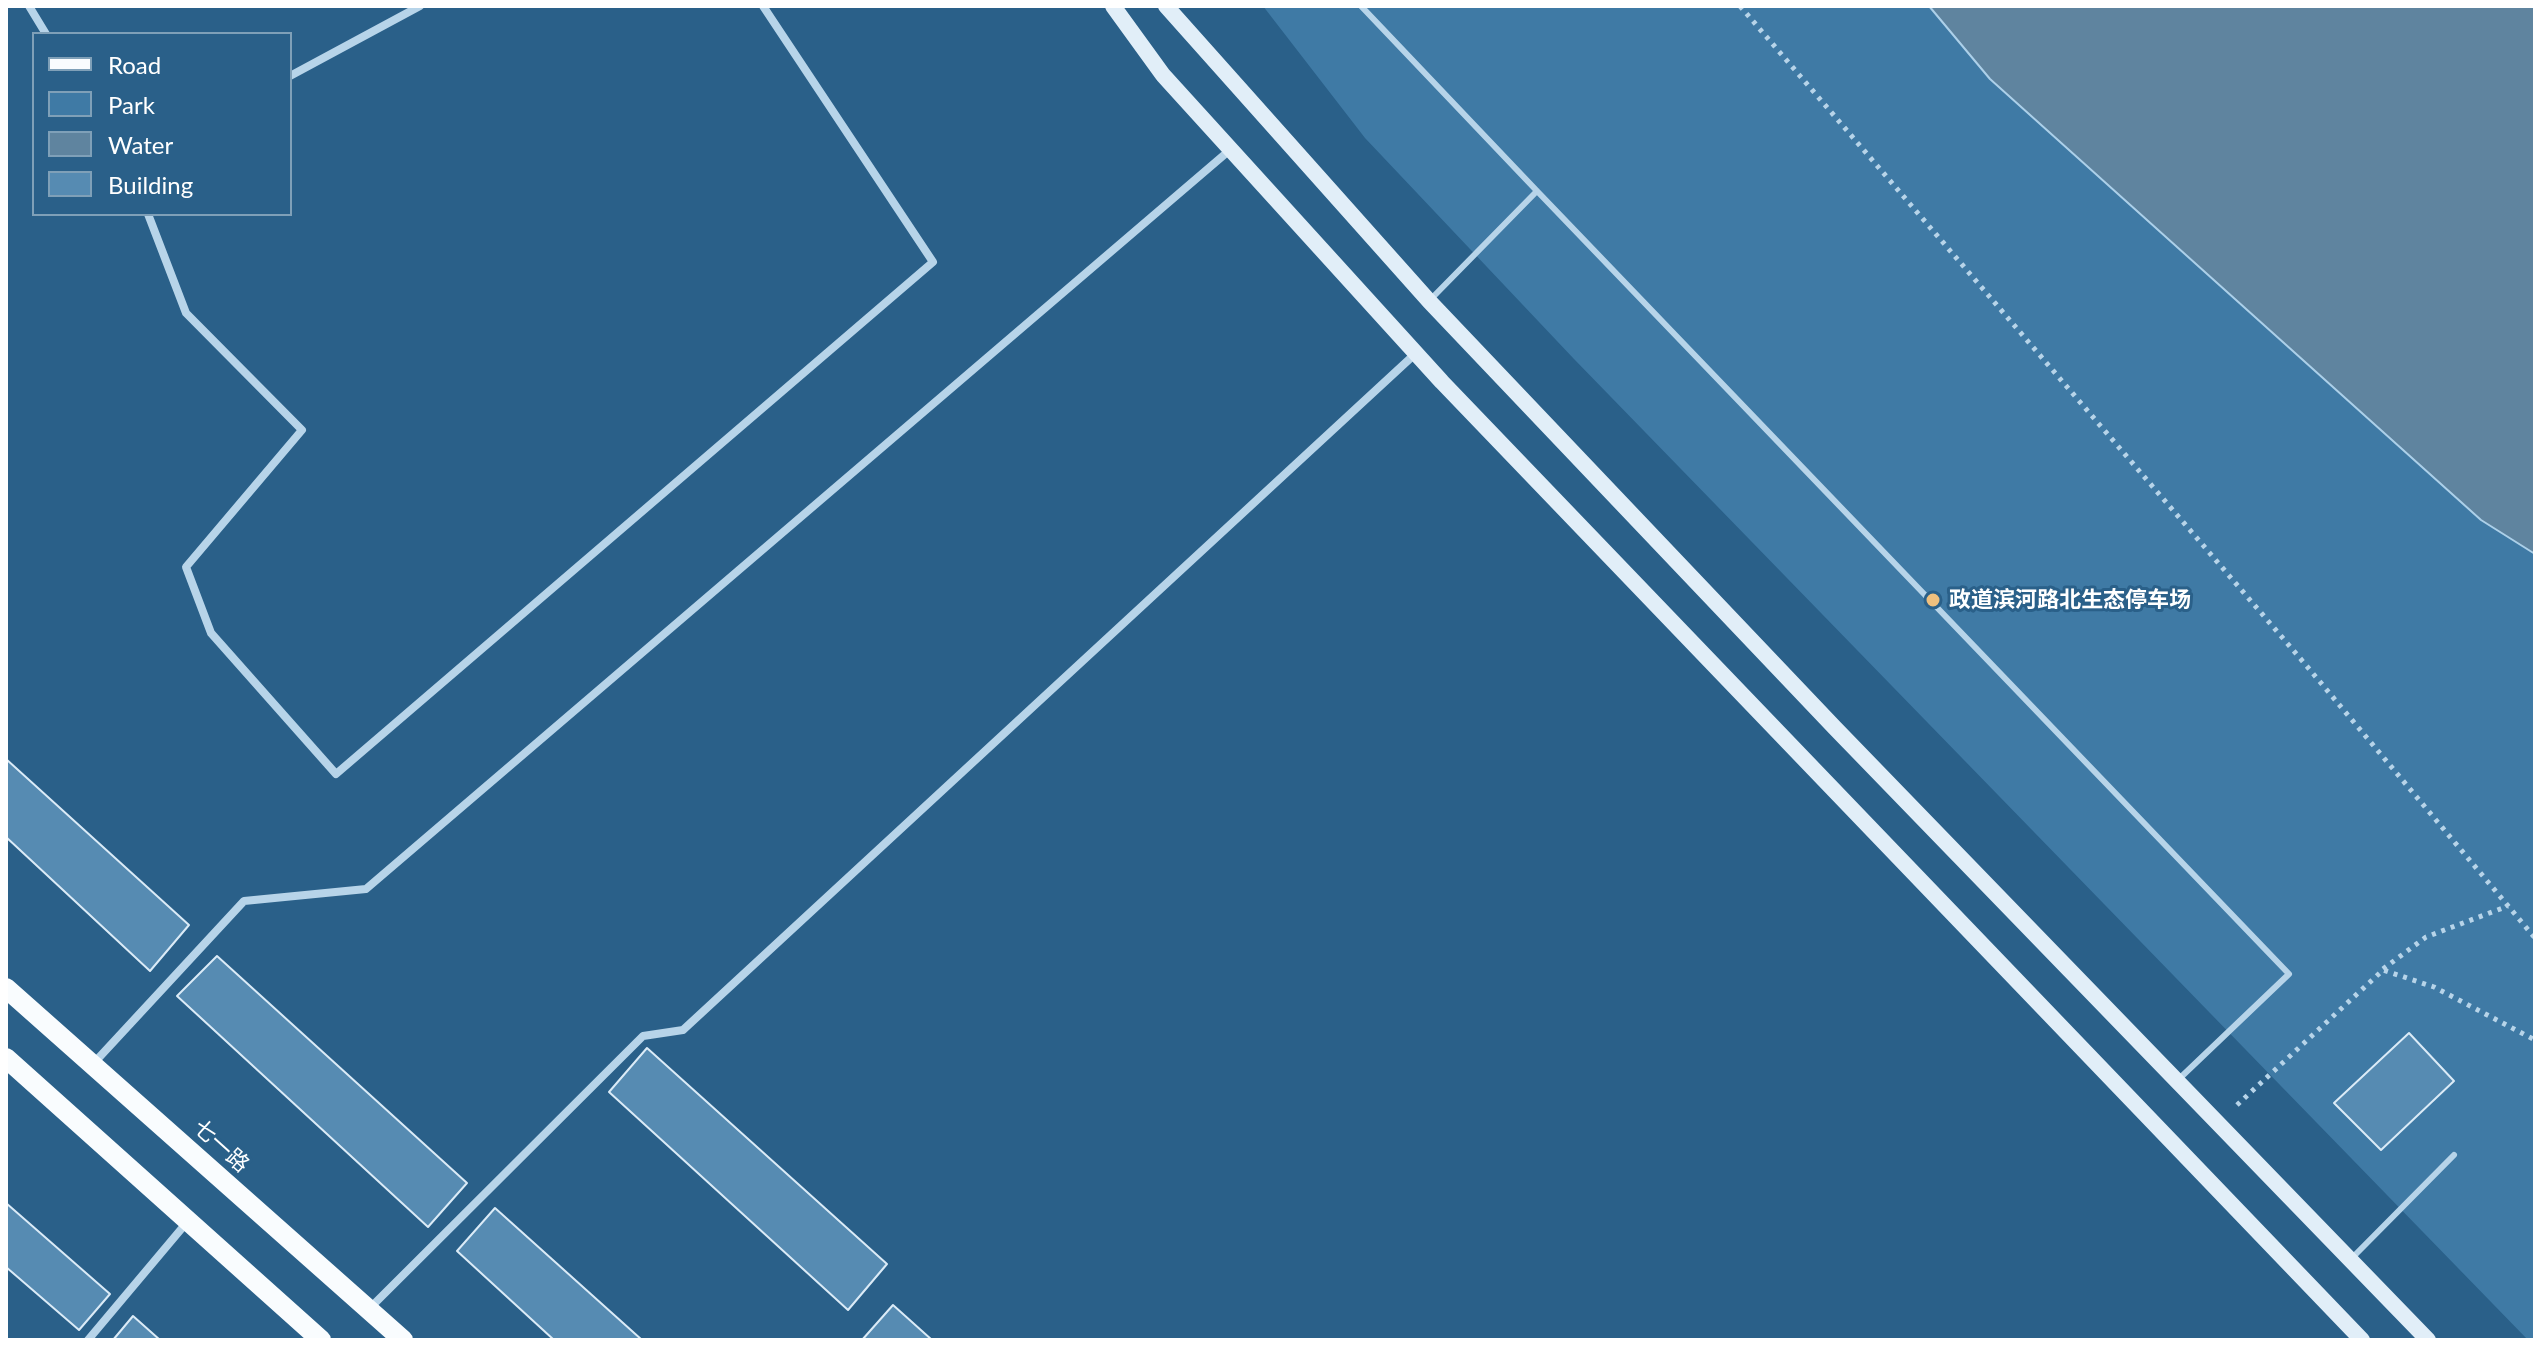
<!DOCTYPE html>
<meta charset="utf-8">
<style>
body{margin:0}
#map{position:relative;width:2541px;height:1346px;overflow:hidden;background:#2a6089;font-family:Lato,sans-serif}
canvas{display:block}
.frame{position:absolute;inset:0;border:8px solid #fff;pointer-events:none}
.legend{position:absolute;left:32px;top:32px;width:260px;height:184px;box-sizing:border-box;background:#2a6089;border:2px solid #7fa0b8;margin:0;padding:10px 14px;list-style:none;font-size:24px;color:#fff}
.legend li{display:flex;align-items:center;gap:16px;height:40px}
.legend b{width:40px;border:2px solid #7fa0b8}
</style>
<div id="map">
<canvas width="2541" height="1346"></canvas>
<div class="frame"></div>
<ul class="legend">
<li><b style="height:10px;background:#f9fcfe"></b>Road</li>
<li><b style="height:22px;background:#3f7aa5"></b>Park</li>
<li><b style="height:22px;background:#5f849f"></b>Water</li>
<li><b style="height:22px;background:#568bb2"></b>Building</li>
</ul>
</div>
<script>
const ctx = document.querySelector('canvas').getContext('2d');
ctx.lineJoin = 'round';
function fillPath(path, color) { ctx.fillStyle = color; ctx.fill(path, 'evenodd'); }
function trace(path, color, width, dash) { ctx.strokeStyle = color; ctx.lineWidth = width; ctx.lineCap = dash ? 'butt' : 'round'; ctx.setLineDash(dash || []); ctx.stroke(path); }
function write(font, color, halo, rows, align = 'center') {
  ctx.font = font + ' Lato,"Noto Sans SC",sans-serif'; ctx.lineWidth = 6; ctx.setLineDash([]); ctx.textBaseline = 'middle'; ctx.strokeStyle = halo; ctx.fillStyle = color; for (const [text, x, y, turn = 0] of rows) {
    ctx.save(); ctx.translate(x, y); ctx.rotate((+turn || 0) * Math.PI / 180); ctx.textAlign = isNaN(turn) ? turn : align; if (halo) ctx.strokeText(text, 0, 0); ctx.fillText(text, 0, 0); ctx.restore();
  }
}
fillPath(new Path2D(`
 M1263,6H1929L1990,79L2481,520L2535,554V1340H2528L1574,359L1365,138Z`), '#3f7aa5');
const water = new Path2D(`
 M1929,6H2535V554L2481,520L1990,79Z`);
fillPath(water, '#5f849f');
trace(water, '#acd0e9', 2);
const building = new Path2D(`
 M6,759L189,925L150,971L6,837Z
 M217,956L467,1183L428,1227L177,996Z
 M2409,1033L2454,1081L2381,1150L2334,1103Z
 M647,1048L887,1264L848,1310L609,1092Z
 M6,1203L110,1294L79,1330L6,1267Z
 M495,1208L642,1340H554L457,1251Z
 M893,1305L932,1340H862Z
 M133,1316L160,1340H113Z`);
fillPath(building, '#568bb2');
trace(building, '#dbebf7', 2);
trace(new Path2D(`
 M1740,6L2305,664L2535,938
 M2383,969L2426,937L2508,906
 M2237,1105L2383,970L2434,987L2535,1040`), '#b7d4e9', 5, [4, 6]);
trace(new Path2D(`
 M1361,6L1537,191
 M1431,299L1537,191L2289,974L2180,1078
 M2353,1257L2454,1155`), '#b7d4e9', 6);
trace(new Path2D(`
 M29,6L46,34
 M290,76L420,6
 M148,214L186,313L302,430L186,567L211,633L336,774L933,262L763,6
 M93,1064L244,901L366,889L1231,149
 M369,1309L643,1036L683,1030L1415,354
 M88,1340L188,1221`), '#b7d4e9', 8);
trace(new Path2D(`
 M1113,6L1163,75L1442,382L2362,1340
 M1166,6L1429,301L1835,728L2428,1340`), '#e1eef8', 16);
trace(new Path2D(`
 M6,988L403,1340
 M6,1058L321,1340`), '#f9fcfe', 20);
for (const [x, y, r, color] of [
 [1933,600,8,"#efc07e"]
]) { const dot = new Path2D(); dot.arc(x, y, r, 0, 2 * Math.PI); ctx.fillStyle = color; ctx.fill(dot); trace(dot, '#2a6089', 3); }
write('bold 22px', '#fff', '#2a6089', [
 ["政道滨河路北生态停车场",1949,600]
], 'left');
write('22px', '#fff', '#2a6089', [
 ["七一路",221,1146,42]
]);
</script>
